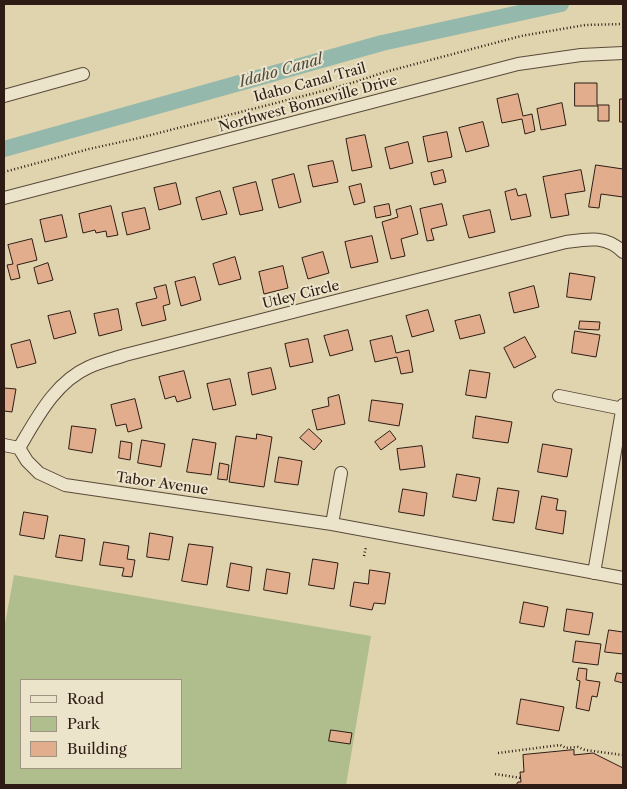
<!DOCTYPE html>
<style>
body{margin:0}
#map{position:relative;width:627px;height:789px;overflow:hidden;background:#e0d4ae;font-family:"Libre Caslon Text",serif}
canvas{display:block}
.frame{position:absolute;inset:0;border:5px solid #2e1c14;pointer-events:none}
.legend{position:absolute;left:20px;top:679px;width:162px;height:90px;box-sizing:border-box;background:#ebe3ca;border:1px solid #9f9381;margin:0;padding:6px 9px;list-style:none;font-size:15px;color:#2e1c14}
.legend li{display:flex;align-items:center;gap:10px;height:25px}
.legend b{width:25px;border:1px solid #9f9381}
</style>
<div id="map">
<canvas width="627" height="789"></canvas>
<div class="frame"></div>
<ul class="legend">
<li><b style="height:6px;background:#ebe3ca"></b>Road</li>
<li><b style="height:14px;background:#b0bd8c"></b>Park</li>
<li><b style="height:14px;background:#e1ad8d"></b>Building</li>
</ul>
</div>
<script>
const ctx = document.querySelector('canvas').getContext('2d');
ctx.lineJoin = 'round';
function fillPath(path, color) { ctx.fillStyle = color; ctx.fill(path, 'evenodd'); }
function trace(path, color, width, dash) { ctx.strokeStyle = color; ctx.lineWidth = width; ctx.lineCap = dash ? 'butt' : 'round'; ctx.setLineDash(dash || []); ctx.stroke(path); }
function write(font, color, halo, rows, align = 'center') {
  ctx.font = font + ' "Libre Caslon Text",serif'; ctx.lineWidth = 4; ctx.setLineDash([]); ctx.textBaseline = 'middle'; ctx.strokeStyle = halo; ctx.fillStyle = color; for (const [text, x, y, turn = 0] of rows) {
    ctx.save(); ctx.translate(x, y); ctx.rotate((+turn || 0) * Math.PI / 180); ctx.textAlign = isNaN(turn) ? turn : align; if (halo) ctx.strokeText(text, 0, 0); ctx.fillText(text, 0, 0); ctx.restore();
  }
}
fillPath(new Path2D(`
 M14,575L371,636L346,785H4V629ZM21,680H181V768H21Z`), '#b0bd8c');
trace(new Path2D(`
 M4,149L382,43L561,4`), '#94b8ac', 16);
const building = new Path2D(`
 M575,83H597V105H609V121H598V106H575Z
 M518,94L523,116L532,114L535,131L525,134L522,119L502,123L497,99Z
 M620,99H623V122H620Z
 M562,103L566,125L541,130L537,109Z
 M483,122L489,146L466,152L459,128Z
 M447,132L452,157L428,162L423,137Z
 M365,135L372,167L352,171L346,139Z
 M408,142L413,163L390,169L385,148Z
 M333,161L338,182L313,187L308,166Z
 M596,165L623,169V197L601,194L599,208L589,207Z
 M443,170L446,182L434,185L431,173Z
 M581,170L585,191L565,194L569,215L551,218L543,177Z
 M294,174L301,202L279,208L272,180Z
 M256,182L263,210L240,215L233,188Z
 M176,183L181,204L159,210L154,188Z
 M361,184L365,202L354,205L349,187Z
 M516,189L518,196L526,194L531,216L511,220L505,192Z
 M220,191L227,214L202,220L196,198Z
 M389,204L391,215L376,218L374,207Z
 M442,204L447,225L431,229L434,240L427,241L420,209Z
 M111,206L118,235L107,237L106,231L96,233L95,230L83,233L79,214Z
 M411,206L418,234L401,239L405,256L391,259L382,222L398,217L396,210Z
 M145,208L150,229L127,235L122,213Z
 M490,210L495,232L469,238L463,216Z
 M62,215L67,237L45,242L40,220Z
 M372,236L378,262L351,268L345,242Z
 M32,239L37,260L17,265L20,278L11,280L7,265L13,264L8,245Z
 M323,252L329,273L308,279L302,258Z
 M235,257L241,279L219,285L213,264Z
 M48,263L53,280L38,284L34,268Z
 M283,266L288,288L264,294L259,272Z
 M570,273L595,277L591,300L567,297Z
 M195,277L201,300L181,306L175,282Z
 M166,285L170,304L163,306L166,320L142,326L136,303L157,298L154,288Z
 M534,286L539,307L514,313L509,293Z
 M118,309L122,330L99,336L94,314Z
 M428,310L434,331L412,337L406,316Z
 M70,311L76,333L54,339L48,316Z
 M480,315L485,333L460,339L455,321Z
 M580,321L600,322L599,330L579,329Z
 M348,330L353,350L330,356L324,336Z
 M575,331L600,335L596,357L572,353Z
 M392,336L396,353L409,350L413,372L401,374L397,357L375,362L370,341Z
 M525,337L536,357L514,368L504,348Z
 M308,339L313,362L290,367L285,344Z
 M30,340L36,363L17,368L11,345Z
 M271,368L276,389L252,395L248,373Z
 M470,370L490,373L486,398L466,395Z
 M184,371L191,398L177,402L175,396L165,399L159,377Z
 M230,379L236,405L213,410L207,384Z
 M4,388L16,389L12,412L4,411Z
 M339,395L345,424L317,430L312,410L329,406L328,398Z
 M135,399L142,428L128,432L126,424L116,426L111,405Z
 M372,400L403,404L399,426L369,421Z
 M476,416L512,422L508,443L473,438Z
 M72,426L96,429L92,453L69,449Z
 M309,429L322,441L314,450L300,438Z
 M390,431L396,439L381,450L375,442Z
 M257,434L272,437L264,487L229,482L236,436L256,439Z
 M193,439L216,443L211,475L187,472Z
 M142,440L165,444L161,467L138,463Z
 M121,441L132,443L130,460L119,458Z
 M543,444L572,449L567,477L538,472Z
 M422,446L425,467L400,470L397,449Z
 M279,457L302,461L298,485L275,482Z
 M220,463L229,465L227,480L218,479Z
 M457,474L480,478L476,501L453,497Z
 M498,488L519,491L514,523L493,520Z
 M403,489L427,493L424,516L399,512Z
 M542,496L558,499L556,510L566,511L563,534L536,529Z
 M24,512L48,516L44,539L20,535Z
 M150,533L173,537L169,560L147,557Z
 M60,535L85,539L82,561L56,557Z
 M104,542L129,546L127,559L135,560L132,577L122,576L124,568L100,565Z
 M189,544L213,547L207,585L182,581Z
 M313,559L338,563L334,589L309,585Z
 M231,563L252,567L249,591L227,587Z
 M267,569L290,573L287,594L264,590Z
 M370,570L390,573L385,604L374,603L372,610L350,606L354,582L368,584Z
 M524,602L548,607L544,627L520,623Z
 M567,609L593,613L589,635L564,631Z
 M609,630L623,632V654L605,652Z
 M576,641L601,644L598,665L573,662Z
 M579,668L587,669L586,680L600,682L597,697L592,696L589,711L576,708L580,681L577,680Z
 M617,673L623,674V683L615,681Z
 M521,699L564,707L559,731L517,724Z
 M331,730L352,733L350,744L329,741Z
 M574,750V755L593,753L623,768V785H516L518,782H521L520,772H524L523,755Z`);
fillPath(building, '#e1ad8d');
trace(building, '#2e1c14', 1);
const minor = new Path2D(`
 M4,96L83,74
 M4,198L518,64L581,55L623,53
 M559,396L623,409
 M4,445L19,448L27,461L39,473L65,485L332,524L623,578
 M19,448C37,418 55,382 89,367C100,362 113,359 125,355L566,242C587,239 606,235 623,252
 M332,524L341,473
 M594,573L623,405`);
trace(minor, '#5a4a3a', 14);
trace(new Path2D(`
 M4,172L89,149L139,138L315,93L355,82L385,72L521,36L585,25L623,24
 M364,556L366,547
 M498,753L560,745L566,748L578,747L585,750L623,755
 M495,774L521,778`), '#2e1c14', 2.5, [1, 2.5]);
trace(minor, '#ebe3ca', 12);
write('14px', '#2e1c14', '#ebe3ca', [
 ["Idaho Canal Trail",310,83,-15],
 ["Northwest Bonneville Drive",308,104,-15],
 ["Utley Circle",301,295,-14],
 ["Tabor Avenue",162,484,8]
]);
write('italic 15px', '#4d4b42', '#ebe3ca', [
 ["Idaho Canal",281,71,-16]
]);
</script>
